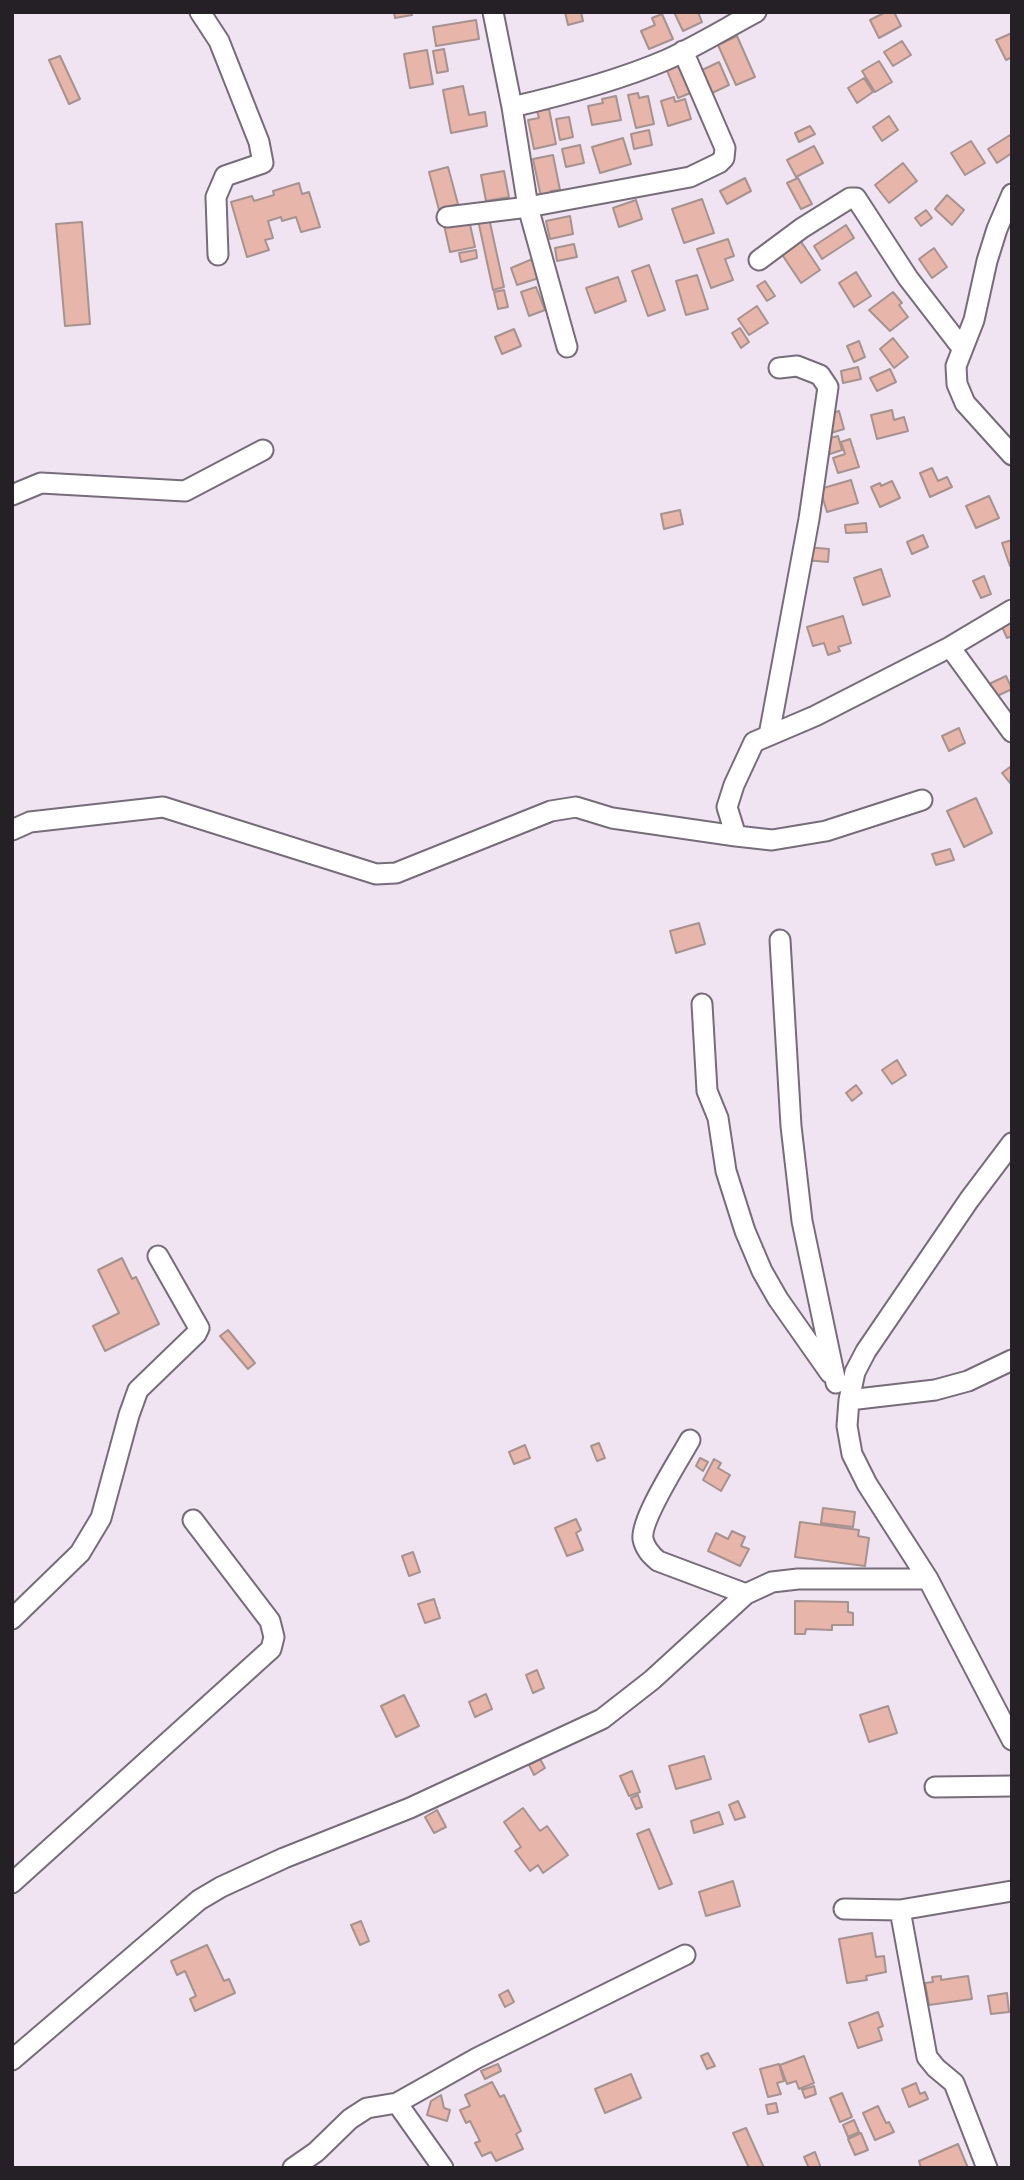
<!DOCTYPE html>
<style>
body{margin:0}
#map{position:relative;width:1024px;height:2180px;overflow:hidden;background:#f0e4f3;font-family:"Space Grotesk",sans-serif}
canvas{display:block}
.frame{position:absolute;inset:0;border:14px solid #252026;pointer-events:none}
</style>
<div id="map">
<canvas width="1024" height="2180"></canvas>
<div class="frame"></div>
</div>
<script>
const ctx = document.querySelector('canvas').getContext('2d');
ctx.lineJoin = 'round';
function fillPath(path, color) { ctx.fillStyle = color; ctx.fill(path, 'evenodd'); }
function trace(path, color, width, dash) { ctx.strokeStyle = color; ctx.lineWidth = width; ctx.lineCap = dash ? 'butt' : 'round'; ctx.setLineDash(dash || []); ctx.stroke(path); }
const building = new Path2D(`
 M394,12H411L412,15L395,18Z
 M565,12H581L583,21L568,25Z
 M674,12H698L702,22L683,31Z
 M886,12H894L901,26L879,38L870,20Z
 M662,14L673,39L649,49L641,31L655,25L652,18Z
 M476,20L479,39L436,46L433,27Z
 M1012,33V57L1006,60L996,40Z
 M737,36L755,77L736,85L718,45Z
 M902,41L911,55L893,66L884,52Z
 M444,49L448,71L437,73L433,51Z
 M427,50L433,84L410,88L404,54Z
 M60,56L80,99L69,104L49,60Z
 M681,61L693,92L678,98L666,68Z
 M879,61L892,82L875,92L862,71Z
 M719,62L729,85L710,94L700,71Z
 M864,78L873,92L857,103L848,88Z
 M463,86L469,115L485,112L487,126L451,133L443,90Z
 M638,93L639,98L648,96L654,124L636,128L628,95Z
 M616,96L621,120L592,125L588,106L603,103L602,99Z
 M674,97L675,102L685,99L691,119L668,126L661,101Z
 M549,109L556,144L534,149L528,120L539,118L537,111Z
 M889,116L898,130L882,141L873,127Z
 M569,117L573,137L560,140L556,119Z
 M810,126L815,134L799,142L795,133Z
 M649,130L652,145L634,149L631,134Z
 M1010,135L1012,138V153L997,163L988,149Z
 M623,138L631,164L600,173L592,147Z
 M971,141L985,163L965,175L951,153Z
 M580,145L584,163L566,167L562,149Z
 M814,146L823,163L796,177L787,160Z
 M553,155L560,190L551,191L552,195L541,197L533,159Z
 M903,163L917,181L889,203L875,185Z
 M448,167L458,204L439,210L429,172Z
 M504,171L509,197L486,201L481,175Z
 M745,178L751,191L727,204L720,191Z
 M798,178L812,204L801,209L787,183Z
 M299,183L302,194L309,192L320,227L301,232L296,217L282,221L281,217L268,221L273,238L265,240L269,250L247,257L231,202L252,196L254,201L274,195L273,191Z
 M947,195L964,210L952,225L935,209Z
 M702,199L714,233L684,243L672,209Z
 M636,200L642,219L619,227L613,208Z
 M926,210L932,218L921,226L915,218Z
 M570,216L573,234L550,239L546,221Z
 M489,218L504,287L493,290L478,220Z
 M469,220L475,247L450,252L444,225Z
 M82,222L90,324L65,326L56,224Z
 M846,225L854,238L822,259L814,246Z
 M798,237L820,270L801,283L779,250Z
 M728,239L734,256L725,259L733,280L711,288L697,249Z
 M574,244L577,257L557,261L555,248Z
 M934,248L947,267L932,278L919,259Z
 M476,250L477,258L461,262L459,253Z
 M535,258L542,277L517,285L511,268Z
 M649,265L665,310L648,316L632,271Z
 M856,272L871,296L854,307L839,283Z
 M697,275L708,309L686,315L676,281Z
 M618,277L626,301L595,313L586,288Z
 M765,281L775,296L767,301L757,286Z
 M536,287L545,310L529,316L521,292Z
 M504,290L508,307L498,309L494,292Z
 M893,292L902,303L899,305L908,317L890,331L869,310Z
 M757,306L768,323L749,335L738,319Z
 M740,328L749,342L741,348L732,333Z
 M514,329L521,346L502,354L495,337Z
 M893,338L908,357L894,368L880,349Z
 M859,341L865,357L854,362L847,346Z
 M858,367L861,379L843,383L841,371Z
 M890,369L896,382L877,391L870,378Z
 M892,410L894,420L904,417L908,431L877,439L871,415Z
 M839,411L844,429L831,433L826,415Z
 M838,436L842,450L827,455L822,440Z
 M850,439L859,467L838,473L833,458L845,454L841,442Z
 M932,468L938,481L947,477L952,487L930,497L920,473Z
 M851,480L858,503L827,512L820,489Z
 M892,481L900,498L880,507L871,487L880,483L881,486Z
 M989,496L999,518L976,528L966,506Z
 M680,510L683,524L664,529L661,514Z
 M866,523L867,532L846,533L845,525Z
 M923,535L928,547L912,554L907,542Z
 M1012,540V566H1010L1002,543Z
 M806,547L829,549L828,562L805,560Z
 M881,569L890,596L863,605L854,578Z
 M984,576L991,594L981,598L973,581Z
 M1012,614V636L1007,638L999,620Z
 M843,616L851,643L838,647L840,651L828,655L824,643L813,646L807,627Z
 M1006,676L1012,689L995,697L989,684Z
 M959,728L965,743L949,751L942,736Z
 M1010,767L1012,769L1010,783L1002,773Z
 M976,798L992,833L964,847L947,811Z
 M950,849L954,860L936,865L932,854Z
 M699,923L705,944L676,953L670,931Z
 M897,1060L906,1075L892,1084L882,1070Z
 M856,1085L862,1093L852,1101L846,1093Z
 M122,1258L132,1279L136,1277L159,1324L105,1351L93,1326L119,1313L98,1270Z
 M228,1330L255,1363L248,1369L220,1336Z
 M599,1443L605,1458L597,1461L591,1446Z
 M525,1445L530,1458L514,1464L509,1452Z
 M700,1458L708,1462L703,1471L696,1466Z
 M714,1459L721,1463L718,1468L730,1475L721,1491L703,1480Z
 M823,1508L855,1512L853,1527L821,1523Z
 M576,1519L581,1530L576,1533L583,1550L567,1556L555,1528Z
 M800,1522L859,1530L858,1536L869,1538L865,1566L795,1557Z
 M732,1531L745,1537L741,1546L749,1549L740,1566L708,1551L716,1533L728,1539Z
 M413,1552L420,1572L409,1576L402,1556Z
 M434,1599L440,1618L425,1623L418,1604Z
 M795,1601L848,1602V1612L853,1613V1625H832V1630L806,1629L805,1634H795Z
 M537,1670L544,1688L533,1693L526,1675Z
 M486,1694L492,1709L475,1717L469,1702Z
 M404,1695L419,1726L396,1737L381,1706Z
 M888,1706L897,1733L869,1742L860,1715Z
 M704,1756L711,1779L676,1789L669,1766Z
 M540,1759L545,1768L534,1775L529,1765Z
 M632,1771L640,1792L629,1796L620,1776Z
 M638,1795L642,1807L636,1809L631,1798Z
 M738,1801L745,1817L735,1820L729,1805Z
 M523,1808L540,1831L547,1826L568,1855L543,1873L538,1865L530,1871L515,1851L521,1847L504,1822Z
 M437,1810L446,1827L434,1833L425,1817Z
 M719,1812L723,1824L694,1833L691,1821Z
 M649,1829L672,1884L659,1889L637,1834Z
 M733,1881L740,1906L706,1916L699,1892Z
 M361,1921L369,1941L360,1945L351,1925Z
 M872,1933L876,1957L884,1956L886,1972L866,1976L867,1980L847,1983L839,1939Z
 M207,1945L224,1981L229,1979L235,1993L195,2011L190,1999L196,1996L185,1971L177,1975L171,1961Z
 M941,1976V1980L968,1976L972,1999L929,2005L925,1983L933,1982L932,1977Z
 M508,1990L514,2002L505,2007L499,1995Z
 M1007,1993L1009,2012L991,2014L988,1996Z
 M878,2012L883,2026L878,2028L882,2040L858,2048L849,2023Z
 M708,2053L715,2066L707,2069L701,2056Z
 M804,2056L814,2083L799,2089L796,2081L787,2084L780,2065Z
 M498,2064L501,2071L485,2079L481,2071Z
 M779,2064L784,2081L777,2083L781,2094L768,2097L760,2069Z
 M631,2074L641,2098L605,2113L595,2089Z
 M492,2082L500,2097L504,2095L521,2131L516,2134L523,2149L496,2161L491,2152L482,2156L475,2143L480,2141L470,2121L466,2123L460,2110L470,2106L465,2095Z
 M916,2083L920,2094L925,2092L928,2099L909,2107L902,2089Z
 M814,2086L816,2094L805,2098L802,2090Z
 M842,2093L852,2117L840,2122L830,2098Z
 M441,2095L444,2108L450,2110L447,2121L427,2115L431,2101Z
 M776,2103L778,2112L768,2114L766,2105Z
 M878,2106L886,2123L889,2122L894,2132L875,2140L863,2113Z
 M854,2120L859,2132L848,2137L843,2125Z
 M746,2128L764,2168H749L733,2133Z
 M861,2133L868,2150L855,2155L848,2139Z
 M958,2144L968,2168H921L919,2161Z
 M815,2152L821,2168H809L804,2157Z`);
fillPath(building, '#e8b5ab');
trace(building, '#a6928e', 2);
const minor = new Path2D(`
 M200,12L219,41L259,142L263,163L225,176L216,197L218,255
 M493,12L512,107L528,207L567,347
 M512,107C564,95 617,81 666,60C697,46 726,28 756,12
 M1012,194L997,229L987,261L974,320L956,366L957,384L965,403L1012,455
 M447,217L528,207L690,177L719,163L724,158L725,148L683,51
 M759,260L802,228L850,198H856L908,278L962,348
 M12,495L41,483L185,491L263,450
 M950,647L1012,732
 M769,735L809,519L828,387L820,375L797,366L779,368
 M12,830L30,822L163,807L376,874L396,873L551,811L576,807L612,818L736,836L727,807L734,785L754,742L815,716L950,647L1012,610
 M736,836L772,840L826,831L922,800
 M780,940L791,1126L802,1221L836,1383
 M702,1004L707,1091L718,1118L726,1171L745,1231L762,1271L778,1299L830,1373
 M1012,1360L968,1381L935,1390L849,1400L847,1426L852,1454L867,1484L928,1579L1012,1740
 M849,1400L855,1372L866,1351L969,1200L1012,1143
 M690,1440C679,1460 640,1520 643,1539C645,1549 651,1555 658,1561L746,1594
 M12,1619L80,1553L101,1518L129,1415L138,1390L196,1334L199,1328L158,1256
 M935,1787L1012,1786
 M12,1883L271,1649L274,1637L270,1621L193,1520
 M844,1909L900,1910L1012,1891
 M900,1910L927,2057L936,2068L954,2083L987,2168
 M12,2060L199,1900L221,1887L284,1858L410,1808L602,1719L652,1680L746,1594L772,1582L798,1579H928
 M397,2103L477,2058L685,1955
 M293,2168L316,2152L350,2119L367,2108L397,2103L443,2168`);
trace(minor, '#776c79', 23);
trace(minor, '#fff', 19);
</script>
